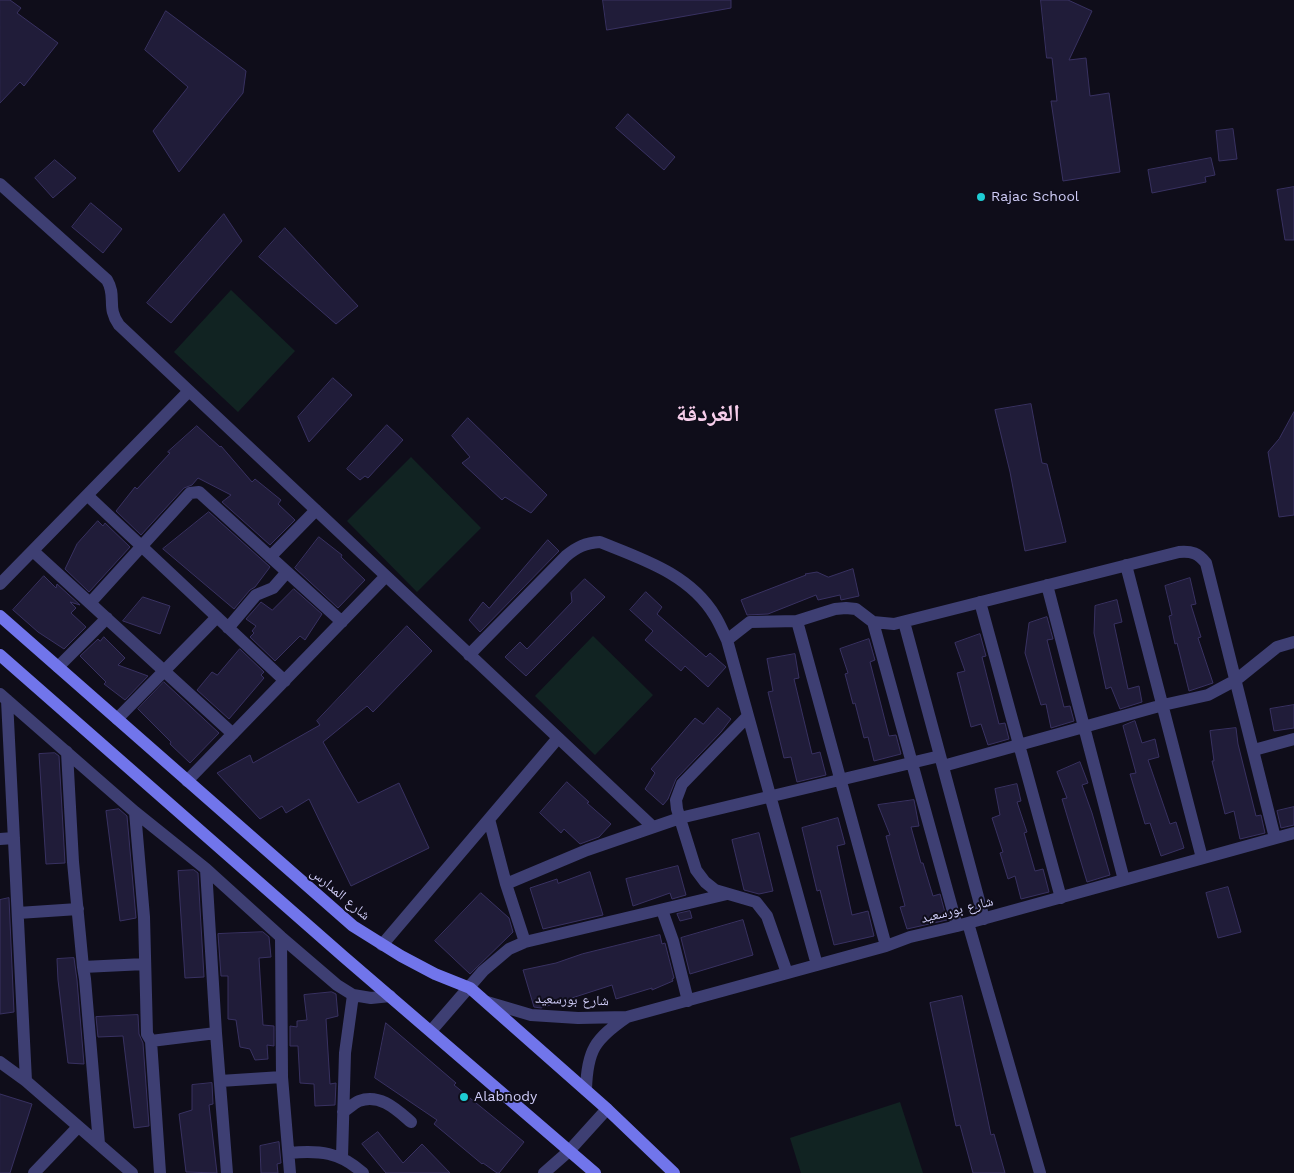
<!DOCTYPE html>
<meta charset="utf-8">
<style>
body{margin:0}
canvas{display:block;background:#0f0d1a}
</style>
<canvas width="1294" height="1173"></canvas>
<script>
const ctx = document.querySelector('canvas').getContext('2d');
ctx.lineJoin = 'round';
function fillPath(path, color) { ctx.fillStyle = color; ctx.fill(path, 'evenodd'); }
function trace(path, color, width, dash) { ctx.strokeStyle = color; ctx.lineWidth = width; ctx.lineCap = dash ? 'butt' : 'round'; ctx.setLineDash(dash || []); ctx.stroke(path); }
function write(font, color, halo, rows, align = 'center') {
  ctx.font = font + ' "Work Sans","Noto Naskh Arabic",sans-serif'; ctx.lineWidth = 4; ctx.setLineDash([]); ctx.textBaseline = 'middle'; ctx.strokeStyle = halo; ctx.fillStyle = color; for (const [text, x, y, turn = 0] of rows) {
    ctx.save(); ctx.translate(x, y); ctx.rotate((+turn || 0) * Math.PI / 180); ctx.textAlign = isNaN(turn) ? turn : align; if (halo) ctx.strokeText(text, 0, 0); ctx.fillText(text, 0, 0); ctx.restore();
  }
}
fillPath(new Path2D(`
 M231,290L295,351L238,412L174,352Z
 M411,457L481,528L417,592L347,521Z
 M593,636L653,695L595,755L535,696Z
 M900,1102L923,1173H801L790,1138Z`), '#112322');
const building = new Path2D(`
 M0,0H10L21,8L17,13L58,43L24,86L20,82L0,103Z
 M603,0H731V8L607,30Z
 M1041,0H1068L1092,11L1069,60L1086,58L1090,96L1109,93L1120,172L1063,181L1051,101H1057L1052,58H1047Z
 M166,11L246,71L243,93L179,172L153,131L188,87L145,50Z
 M628,114L675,157L664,170L616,128Z
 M1233,129L1237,159L1219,161L1216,131Z
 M1211,158L1215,175L1205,177L1206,182L1152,193L1148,170Z
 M55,160L76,178L53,198L35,178Z
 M1294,187V240H1285L1277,190Z
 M91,203L122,229L103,253L72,227Z
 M224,214L242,241L171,323L147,303Z
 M285,228L358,306L336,324L259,257Z
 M333,378L352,395L309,442L298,417Z
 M1031,404L1042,463L1047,464L1066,542L1025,551L1010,472L995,410Z
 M1294,412V515L1279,517L1268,452L1279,439Z
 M468,418L547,495L531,513L505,497L502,500L462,463L470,457L452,436Z
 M387,425L403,440L368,478L365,476L360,480L347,469Z
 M197,426L220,447L221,446L252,482L255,479L281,500L278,504L295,520L270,545L222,502L231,495L198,478L192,485L184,488L141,535L116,511L135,487L137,489L170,453L168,452Z
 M209,512L270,567L255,587L250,590L234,609L163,549Z
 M98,521L103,526L105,523L130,547L89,592L65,569L77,544Z
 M319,537L342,555L341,557L365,580L338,608L295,568Z
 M548,540L559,551L480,632L469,620L483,602L489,608Z
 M853,569L859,596L841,600L840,595L818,600L816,595L768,614L747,615L741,600L806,575L805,574L817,572L828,577Z
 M44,576L56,588L57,584L80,605L70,602L76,608L71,613L86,627L64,649L38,632L13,610Z
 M1190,578L1196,604L1191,605L1201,637L1198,638L1213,683L1189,691L1177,643L1175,644L1169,616L1172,615L1165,586Z
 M585,579L605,597L526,676L505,657L520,642L527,649L572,602L571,593Z
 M294,589L322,614L305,640L300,636L275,661L250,637L254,633L252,631L256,626L246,619L261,602L272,610Z
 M646,592L662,607L657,614L706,657L710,653L726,667L708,687L685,666L681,671L645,640L653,631L630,610Z
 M143,597L170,606L160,634L123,621Z
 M1117,600L1122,622L1114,624L1128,689L1139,686L1142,702L1120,709L1111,687L1106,689L1094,633L1095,606Z
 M1047,617L1053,639L1047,640L1064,707L1070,706L1074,721L1051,728L1046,704L1041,705L1025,653L1029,623Z
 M407,626L432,651L373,712L367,706L323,742L358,803L399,783L429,848L351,886L309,799L286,813L282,806L260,819L217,773L250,755L253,763L320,725L317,721Z
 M980,634L986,656L982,657L999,724L1005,723L1009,739L988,745L981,724L971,727L957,673L965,671L955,643Z
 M104,637L125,658L118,665L148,676L125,700L104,684L106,682L80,656L98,639L100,641Z
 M869,639L875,660L870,662L889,736L896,735L901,754L874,761L868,737L864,738L855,703L853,704L845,674L848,673L840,649Z
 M240,649L264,672L261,675L264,678L229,719L197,690L212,672L217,675Z
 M795,654L799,678L794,679L812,754L820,752L826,775L797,782L791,757L784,758L768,692L773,691L767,659Z
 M164,682L219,733L190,763L170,744L171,742L138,709Z
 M1294,705V728L1274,731L1270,709Z
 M718,708L731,719L721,732L676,779L668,799L663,805L645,789L655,773L651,769L695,718L703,724Z
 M1135,721L1142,743L1155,739L1159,757L1148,760L1170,824L1176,822L1184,848L1161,856L1150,823L1145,824L1130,774L1136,773L1123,726Z
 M1236,728L1238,744L1256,816L1261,815L1265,833L1240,839L1234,811L1225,814L1212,761H1214L1210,731Z
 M55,753L59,756L65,863L46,864L39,754Z
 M1080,762L1088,783L1082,785L1092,813L1110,875L1087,882L1062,799L1067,798L1057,772Z
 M567,782L589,802L587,803L611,824L599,837L580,844L564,829L561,833L540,813Z
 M1017,784L1021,801L1017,802L1027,832L1024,833L1035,871L1043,869L1049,892L1021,899L1015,876L1008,879L1000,853L1003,852L992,818L1000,815L995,789Z
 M914,800L919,826L911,827L921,863H923L933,896L940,894L947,920L907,929L900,907L905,906L886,836L890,835L878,805Z
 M1294,807V825L1281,828L1277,811Z
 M119,809L127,816L136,918L120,921L106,811Z
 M838,818L845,844L837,846L852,915L868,911L874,936L834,945L820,890L817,891L802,828Z
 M759,833L773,891L759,894L744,890L732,840Z
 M678,866L686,895L672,899L670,893L633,906L626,879Z
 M194,870L198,873L204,977L185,978L178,871Z
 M590,872L603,915L543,929L530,888L557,879L558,883Z
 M1228,887L1241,932L1218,938L1206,893Z
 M481,893L509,918L513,932L470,974L435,941Z
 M9,898L14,1012L0,1014V900Z
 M690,911L692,918L680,921L677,914Z
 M743,920L753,955L690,974L681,938Z
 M263,932L269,937L271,957L259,958L263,1025L274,1026V1046L267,1045L268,1059L255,1060L250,1049L240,1047L236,1020L228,1019V976H221L218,934Z
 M660,935L662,944L665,943L674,978L672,979L673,981L652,990V988L616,999L612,985L541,1008L534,1007L523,970L556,963L582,954Z
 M74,958L77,980L84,1064L68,1063L58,980L57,959Z
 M332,992L336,994L338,1016L326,1019L330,1084L336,1083L335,1105L315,1106L314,1084L300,1083L298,1046H290V1026L297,1027V1021L307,1020L304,995Z
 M962,996L991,1135L994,1134L1005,1173H973L960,1125L956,1126L930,1003Z
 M138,1015L139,1034L143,1043L149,1126L134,1128L123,1036L98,1037L96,1017Z
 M386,1023L456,1083L454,1085L524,1142L499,1173H497L483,1163L482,1164L434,1124L437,1120L375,1078Z
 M212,1083L213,1104L209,1105L217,1173L186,1172L179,1114L192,1110V1085Z
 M0,1094L32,1104L10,1173H0Z
 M378,1132L403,1163L422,1144L450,1173H386L362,1144Z
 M279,1142L281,1163L277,1164L278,1173H261L260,1146Z`);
fillPath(building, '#201c39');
trace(building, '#383161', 1);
trace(new Path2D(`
 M0,184L107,280C117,297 106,307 119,325L652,826
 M87,495L285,681
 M33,551L233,734
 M270,557L316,510
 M1126,565L1202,858
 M0,584L189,391
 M1047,585L1124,880
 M980,602L1061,898
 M90,603L190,493L199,492L342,622
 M797,621L886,946
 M873,622L957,926
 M904,622L984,919
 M228,628L256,595L273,588L287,572
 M727,640L750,622L797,621L835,609L846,608L856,609L873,622L894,624L1179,552C1192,551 1198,553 1206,563L1275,838
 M469,655L566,556C577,547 585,543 600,542C642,559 690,574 715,616C720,624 723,632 727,640L817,965
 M58,667L107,618
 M0,694L135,812L206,869L281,937L337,985L353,995L371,998L390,996
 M7,700L26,1081
 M748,716L682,784L676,800L677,809L696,870L705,882L715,890L756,902L767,916L787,973
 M117,719L217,617
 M64,750L67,752L73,862L83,967L85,979L99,1144
 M1254,750L1294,739
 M943,766L1163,705L1208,695L1236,680L1277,647L1294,642
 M187,781L386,576
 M135,812L144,917L147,1034L151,1041L160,1173
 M489,819L506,884L525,942
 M0,839L14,838
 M206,869L216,1033L227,1173
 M506,884L587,850L680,818L940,756
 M662,910L673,941L688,1001
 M18,913L78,909
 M968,923L1040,1173
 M281,937L282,1077L290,1173
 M382,945L558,738
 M83,967L145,964
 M487,1002L531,1015L578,1018L627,1017L886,946L910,937L957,926L1294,833
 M431,1031L483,971L509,949L525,942L727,894
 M151,1041L216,1033
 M0,1062L26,1081L132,1173
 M220,1081L282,1077
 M586,1090C587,1050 595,1039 627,1017
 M343,1112C348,1109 354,1103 359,1101C380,1093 397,1110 411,1122
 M289,1153C319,1150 340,1152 363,1173
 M342,1157L345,1053L353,995
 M34,1173L78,1127
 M544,1173L569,1151L607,1109`), '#3e3f73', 12);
trace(new Path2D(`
 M0,616L353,926L401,956L435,974L470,988L607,1109L674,1173
 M0,655L344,957L595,1173`), '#7175eb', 12);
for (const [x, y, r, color] of [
 [981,197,5,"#1eccd4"],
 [464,1097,5,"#1eccd4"]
]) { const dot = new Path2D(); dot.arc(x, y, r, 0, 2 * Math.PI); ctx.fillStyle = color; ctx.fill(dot); trace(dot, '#0f0d1a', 2); }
write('14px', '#d0cdf8', '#0f0d1a', [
 ["Rajac School",991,197],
 ["Alabnody",474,1097]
], 'left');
write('14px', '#d0cdf8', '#0f0d1a', [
 ["شارع المدارس",340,894,40],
 ["شارع بورسعيد",957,910,-14],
 ["شارع بورسعيد",572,1000,2]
]);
write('bold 24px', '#f8cfec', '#0f0d1a', [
 ["الغردقة",708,414]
]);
</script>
